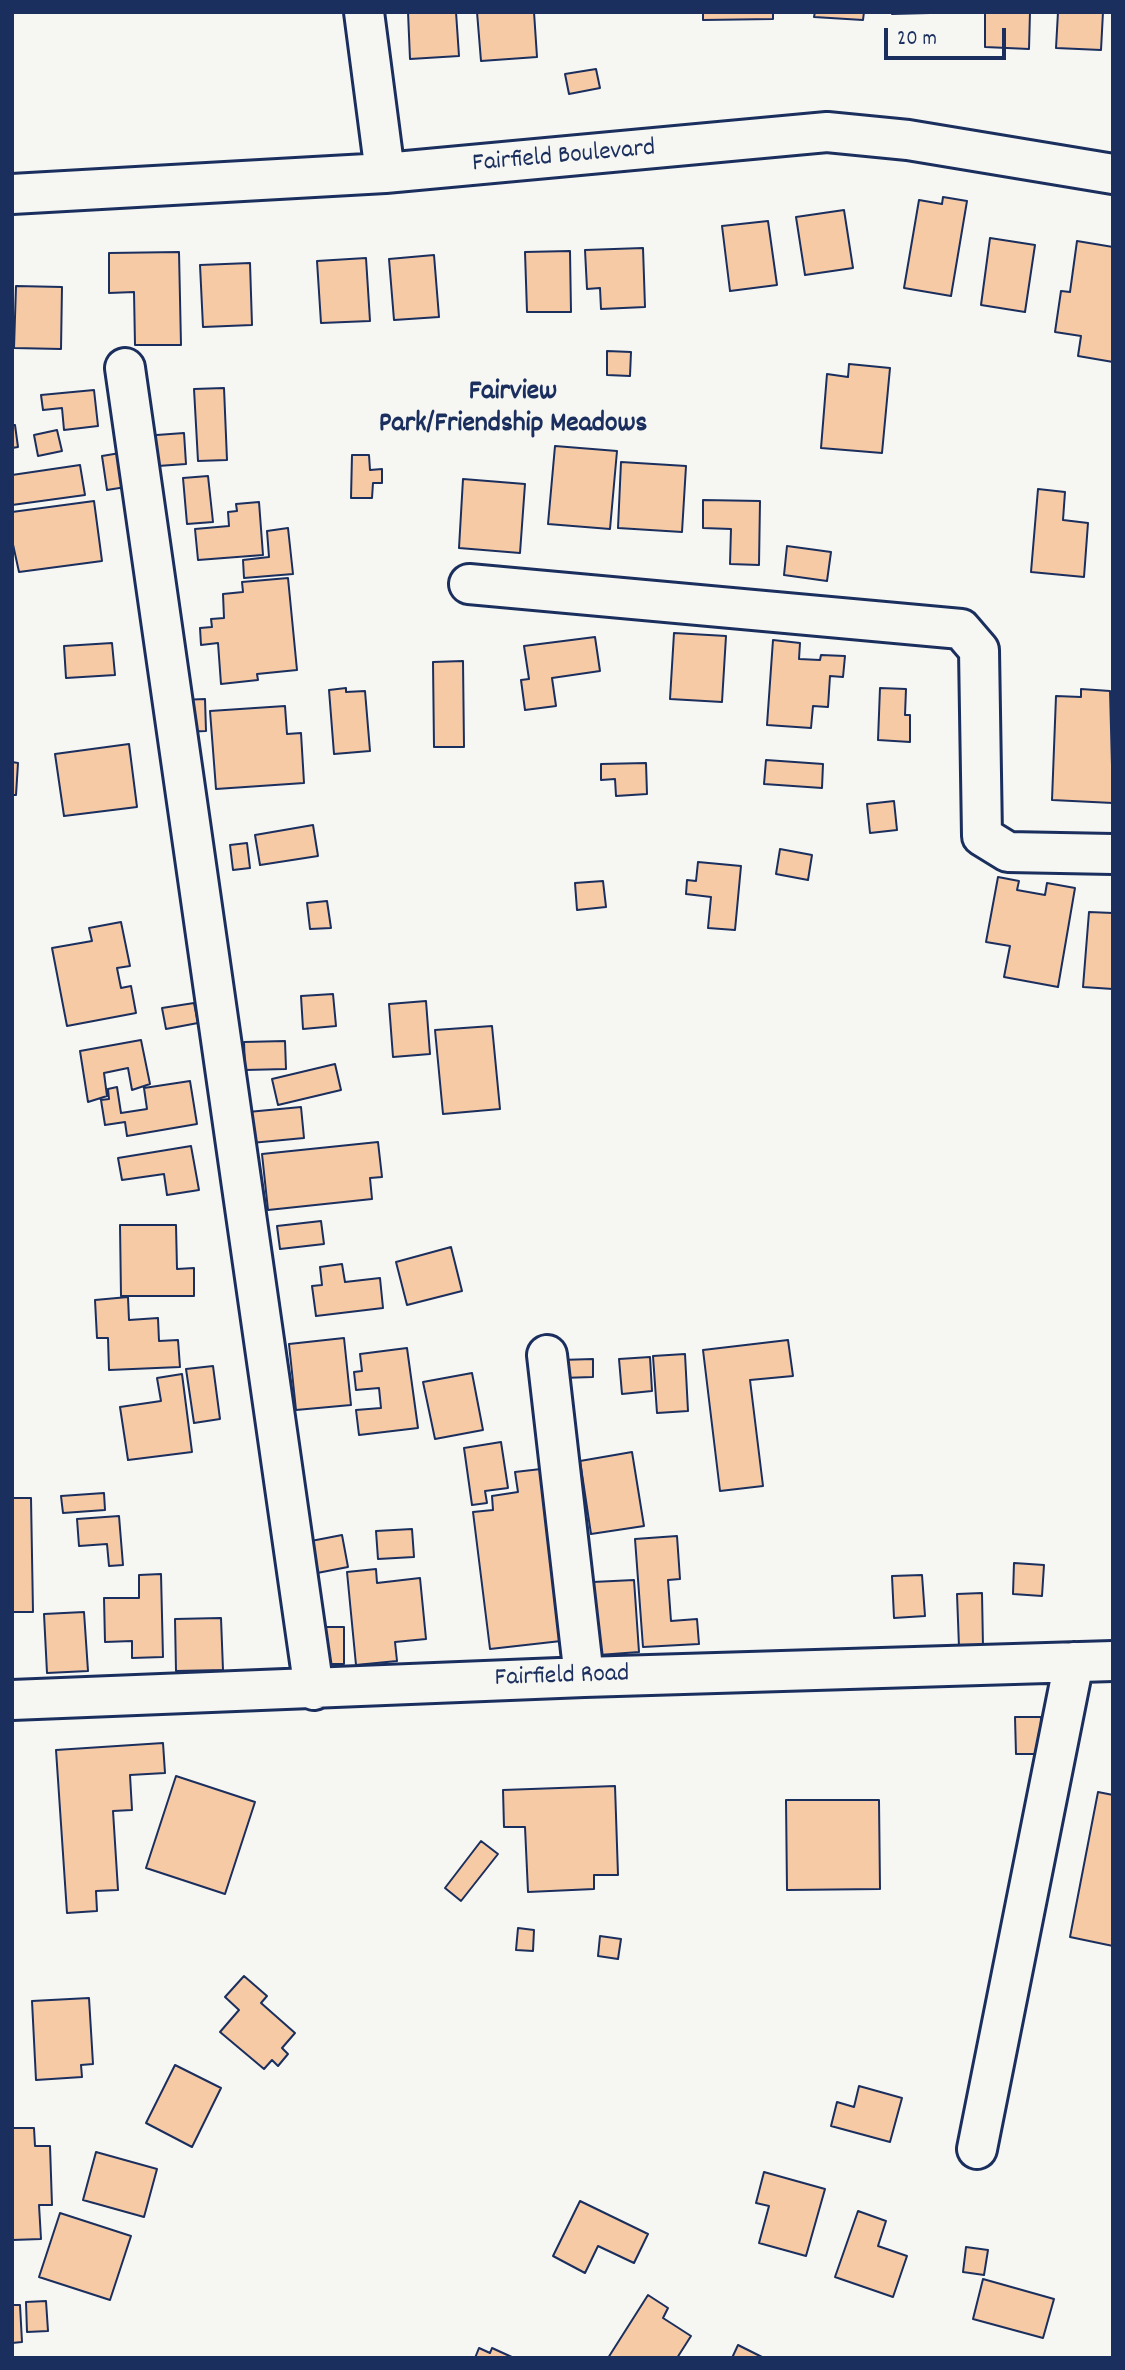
<!DOCTYPE html>
<style>
body{margin:0}
#map{position:relative;width:1125px;height:2370px;overflow:hidden;background:#f6f6f2;font-family:Dekko,sans-serif}
canvas{display:block}
.frame{position:absolute;inset:0;border:14px solid #1b2f5e;pointer-events:none}
.scale{position:absolute;left:884px;top:28px;width:122px;height:32px;box-sizing:border-box;border:4px solid #1b2f5e;border-top:0;padding-left:9px;font-size:21px;line-height:24px;white-space:nowrap;color:#1b2f5e;-webkit-text-stroke:5px #f6f6f2;paint-order:stroke}
</style>
<div id="map">
<canvas width="1125" height="2370"></canvas>
<div class="frame"></div>
<div class="scale">20 m</div>
</div>
<script>
const ctx = document.querySelector('canvas').getContext('2d');
ctx.lineJoin = 'round';
function fillPath(path, color) { ctx.fillStyle = color; ctx.fill(path, 'evenodd'); }
function trace(path, color, width, dash) { ctx.strokeStyle = color; ctx.lineWidth = width; ctx.lineCap = dash ? 'butt' : 'round'; ctx.setLineDash(dash || []); ctx.stroke(path); }
function write(font, color, halo, rows, align = 'center') {
  ctx.font = font + ' Dekko,sans-serif'; ctx.lineWidth = 7; ctx.setLineDash([]); ctx.textBaseline = 'middle'; ctx.strokeStyle = halo; ctx.fillStyle = color; for (const [text, x, y, turn = 0] of rows) {
    ctx.save(); ctx.translate(x, y); ctx.rotate((+turn || 0) * Math.PI / 180); ctx.textAlign = isNaN(turn) ? turn : align; if (halo) ctx.strokeText(text, 0, 0); ctx.fillText(text, 0, 0); ctx.restore();
  }
}
const building = new Path2D(`
 M408,12H456L459,56L410,59Z
 M477,12H534L537,57L481,61Z
 M703,12H773V19L703,20Z
 M815,12H864L863,20L814,17Z
 M892,12H930V13L892,14Z
 M985,12H1030L1029,49L985,47Z
 M1058,12H1103L1101,50L1056,48Z
 M596,69L600,88L569,94L565,74Z
 M943,197L967,201L951,296L904,288L919,200L942,204Z
 M844,210L853,268L805,275L796,217Z
 M768,221L777,285L730,291L722,226Z
 M990,238L1035,245L1025,312L981,305Z
 M1077,241L1113,247V362L1078,356L1081,336L1055,332L1061,291L1070,292Z
 M643,248L645,307L601,309L600,288L587,289L585,250Z
 M570,251L571,312H527L525,252Z
 M179,252L181,345H135L134,292L109,293V253Z
 M434,255L439,317L394,320L389,259Z
 M366,258L370,321L321,323L317,261Z
 M250,263L252,325L203,327L200,265Z
 M16,286L62,287L61,349L14,348Z
 M607,351L631,352L630,376L607,375Z
 M849,364L890,368L882,453L821,448L827,374L848,377Z
 M224,388L227,460L198,461L194,389Z
 M94,390L98,426L64,430L62,408L43,410L41,395Z
 M12,425H15L18,447L12,448Z
 M57,430L62,451L38,456L34,435Z
 M184,433L186,464L144,467L143,436Z
 M555,446L617,451L610,529L548,524Z
 M126,452L132,486L107,490L102,456Z
 M352,455H369L370,470L382,469V483H373L372,498H351Z
 M621,462L686,466L682,532L618,528Z
 M80,465L85,495L12,505V475Z
 M208,476L213,522L187,524L183,478Z
 M463,479L525,484L520,553L459,548Z
 M1038,489L1065,492L1063,520L1088,523L1084,577L1031,572Z
 M703,500L760,501L759,565L730,564L731,529L703,528Z
 M94,501L102,561L19,572L12,540V512Z
 M259,502L263,555L198,560L195,529L229,526L228,512L237,511L236,504Z
 M288,528L293,574L244,578L243,560L269,557L267,531Z
 M787,546L831,552L827,581L784,575Z
 M288,578L297,670L257,674L258,680L221,684L218,643L201,645L200,628L212,627L211,619L224,618L223,594L243,592L242,582Z
 M674,633L726,636L722,702L670,699Z
 M595,637L600,671L552,678L556,706L525,710L521,680L529,679L524,646Z
 M773,640L800,643L799,659L820,660L821,655L845,656L843,677L830,676L828,707L813,706L811,728L767,725Z
 M112,643L115,675L66,678L64,646Z
 M463,661L464,747H434L433,662Z
 M346,688V692L365,691L370,751L334,754L329,690Z
 M880,688L906,689L905,715H910V742L878,740Z
 M1081,689L1110,691L1113,803L1052,800L1056,696L1081,697Z
 M205,699L206,731L182,732L181,700Z
 M285,706L287,734L301,733L304,783L216,789L210,711Z
 M129,744L137,807L64,816L55,754Z
 M766,760L823,764L822,788L764,784Z
 M12,762L18,763L16,795H12Z
 M646,763L647,794L616,796L615,779L601,780V764Z
 M894,801L897,830L870,833L867,804Z
 M313,825L318,856L260,865L255,835Z
 M247,843L250,868L233,870L230,845Z
 M780,849L812,855L808,880L776,874Z
 M698,862L741,866L735,930L708,928L711,897L686,894L687,880L696,881Z
 M998,877L1019,881L1017,890L1045,895L1047,883L1075,888L1058,987L1004,977L1010,946L986,942Z
 M603,881L606,907L577,910L575,883Z
 M327,901L331,928L310,929L307,903Z
 M1089,912L1113,913V989L1083,987Z
 M121,922L130,966L117,968L121,988L131,986L136,1013L67,1026L52,948L92,941L89,928Z
 M333,994L336,1026L303,1029L301,996Z
 M426,1001L430,1054L393,1057L389,1004Z
 M194,1003L198,1023L166,1029L162,1008Z
 M492,1026L500,1109L443,1114L435,1030Z
 M141,1040L150,1084L132,1090L128,1068L104,1073L107,1096L88,1102L80,1051Z
 M285,1041L286,1069L245,1070L244,1042Z
 M335,1064L341,1090L278,1105L272,1079Z
 M190,1081L197,1124L127,1136L125,1122L105,1125L101,1100L109,1099L108,1089L117,1087L121,1113L147,1109L144,1088Z
 M301,1107L304,1138L251,1143L248,1112Z
 M378,1142L382,1177L370,1178L372,1199L268,1210L262,1154Z
 M191,1146L199,1190L167,1195L164,1174L122,1180L118,1158Z
 M321,1221L324,1244L280,1249L277,1226Z
 M120,1225H176L177,1269L194,1268V1296H121Z
 M451,1247L462,1291L407,1305L396,1262Z
 M342,1264L345,1282L380,1278L383,1308L316,1316L312,1286L322,1285L320,1267Z
 M128,1297L129,1320L158,1318L159,1341L178,1340L180,1367L109,1370L108,1338H97L95,1300Z
 M344,1338L351,1405L296,1410L289,1344Z
 M788,1340L793,1376L750,1380L763,1486L720,1491L703,1350Z
 M407,1348L418,1428L359,1435L356,1410L381,1408L379,1388L356,1390L354,1372L362,1371L360,1354Z
 M685,1354L688,1411L657,1413L653,1356Z
 M650,1357L652,1391L622,1394L619,1359Z
 M593,1359V1377L561,1378L560,1360Z
 M213,1366L220,1419L194,1423L186,1369Z
 M472,1373L483,1430L435,1439L423,1382Z
 M182,1374L192,1452L128,1460L120,1407L161,1401L157,1378Z
 M501,1442L508,1488L485,1491L487,1503L472,1505L464,1448Z
 M632,1452L644,1526L591,1534L580,1461Z
 M541,1469L561,1641L490,1649L473,1512L493,1510L492,1496L518,1492L515,1472Z
 M104,1493L105,1510L63,1513L61,1496Z
 M12,1498H31L33,1612H12Z
 M119,1516L123,1565L109,1566L107,1544L79,1546L77,1519Z
 M412,1529L414,1557L378,1559L376,1531Z
 M342,1535L348,1567L312,1574L306,1542Z
 M677,1536L680,1579L668,1580L671,1621L697,1619L699,1644L643,1647L635,1539Z
 M1014,1563L1044,1565L1042,1596L1013,1594Z
 M376,1569L377,1583L420,1578L426,1639L395,1642L397,1661L356,1665L347,1572Z
 M161,1574L163,1657L132,1658V1641L105,1642L104,1598H139V1575Z
 M922,1575L925,1616L894,1618L892,1576Z
 M634,1580L639,1652L599,1655L593,1582Z
 M982,1593L983,1647H959L957,1594Z
 M84,1612L88,1671L47,1673L44,1614Z
 M221,1618L223,1670L176,1671L175,1619Z
 M324,1627H344V1664H324Z
 M1015,1717H1041L1040,1754H1016Z
 M163,1743L165,1773L130,1775L132,1810L113,1811L118,1890L96,1891L97,1911L67,1913L56,1750Z
 M176,1776L255,1802L225,1894L146,1868Z
 M615,1786L618,1875H594V1889L528,1892L525,1827H504L503,1790Z
 M1098,1792L1113,1795V1946L1070,1937Z
 M786,1800H879L880,1889L787,1890Z
 M481,1841L498,1854L461,1901L445,1888Z
 M518,1928L534,1930L533,1951L516,1950Z
 M600,1936L621,1939L618,1959L598,1956Z
 M244,1976L267,1996L261,2003L295,2033L282,2048L288,2054L278,2066L272,2060L264,2069L220,2032L239,2010L225,1997Z
 M89,1998L93,2064L81,2065L82,2077L36,2080L32,2001Z
 M175,2065L221,2088L192,2147L146,2123Z
 M859,2086L902,2098L890,2142L831,2126L837,2102L854,2107Z
 M12,2128H34L35,2146H50L52,2205H39L41,2239L12,2240Z
 M96,2152L157,2169L144,2217L83,2200Z
 M764,2172L825,2189L806,2256L759,2243L769,2206L756,2203Z
 M580,2201L648,2234L634,2263L598,2246L585,2273L553,2256Z
 M858,2211L886,2221L878,2246L907,2256L893,2297L835,2277Z
 M60,2213L131,2236L110,2300L39,2277Z
 M966,2247L988,2250L984,2275L963,2272Z
 M983,2279L1054,2299L1043,2338L973,2319Z
 M648,2295L668,2308L663,2318L691,2336L677,2358H608Z
 M46,2301L48,2331L27,2332L26,2302Z
 M12,2305H20L22,2342L12,2343Z
 M738,2345L764,2358H732Z
 M479,2348L490,2353L492,2348L514,2358H475Z`);
fillPath(building, '#f7caa6');
trace(building, '#1b2f5e', 2);
const minor = new Path2D(`
 M364,12L385,173
 M12,194L385,173L827,132L908,140L1113,174
 M125,368L314,1690
 M469,584L961,629L979,650L982,836L1008,852L1113,854
 M547,1355L584,1677
 M12,1700L584,1677L1113,1661
 M977,2149L1074,1662`);
trace(minor, '#1b2f5e', 44);
trace(minor, '#f6f6f2', 38);
write('26px', '#1b2f5e', '#f6f6f2', [
 ["Fairfield Boulevard",564,158,-5],
 ["Fairfield Road",562,1678,-2]
]);
write('bold 28px', '#1b2f5e', '#f6f6f2', [
 ["Fairview",513,394],
 ["Park/Friendship Meadows",513,426]
]);
</script>
